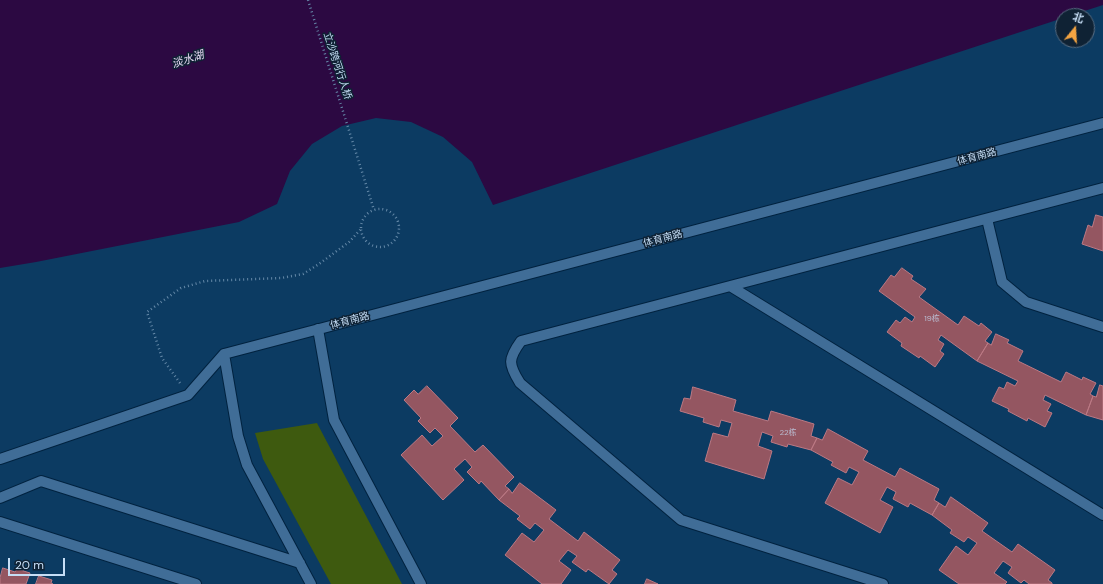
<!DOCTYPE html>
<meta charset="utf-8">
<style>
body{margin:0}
#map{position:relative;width:1103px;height:584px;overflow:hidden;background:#0c3b62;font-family:"DM Sans","Noto Sans SC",sans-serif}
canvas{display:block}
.north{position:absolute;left:1055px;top:8px;width:40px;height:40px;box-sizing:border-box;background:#0f2234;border:1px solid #586d82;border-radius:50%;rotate:18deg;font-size:11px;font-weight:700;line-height:16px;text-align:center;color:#c6def6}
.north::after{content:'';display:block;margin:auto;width:14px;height:18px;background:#f3a442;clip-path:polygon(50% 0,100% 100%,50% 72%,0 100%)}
.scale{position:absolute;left:8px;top:558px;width:57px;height:18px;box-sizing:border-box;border:2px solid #c6def6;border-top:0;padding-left:5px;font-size:12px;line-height:14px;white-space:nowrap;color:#c6def6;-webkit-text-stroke:3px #0f2234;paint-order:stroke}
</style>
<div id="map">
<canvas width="1103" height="584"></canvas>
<div class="north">北</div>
<div class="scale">20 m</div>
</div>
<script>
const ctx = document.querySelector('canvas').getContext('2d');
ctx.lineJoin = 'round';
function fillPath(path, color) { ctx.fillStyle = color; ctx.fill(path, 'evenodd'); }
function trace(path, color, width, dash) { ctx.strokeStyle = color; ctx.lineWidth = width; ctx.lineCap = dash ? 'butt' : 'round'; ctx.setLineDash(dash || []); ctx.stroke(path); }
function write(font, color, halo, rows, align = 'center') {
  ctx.font = font + ' "DM Sans","Noto Sans SC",sans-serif'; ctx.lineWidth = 3; ctx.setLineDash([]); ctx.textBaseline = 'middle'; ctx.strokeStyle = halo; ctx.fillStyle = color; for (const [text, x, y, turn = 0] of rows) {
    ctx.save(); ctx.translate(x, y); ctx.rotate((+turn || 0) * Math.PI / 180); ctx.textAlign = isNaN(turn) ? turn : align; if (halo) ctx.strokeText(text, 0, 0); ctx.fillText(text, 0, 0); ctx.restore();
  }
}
fillPath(new Path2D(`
 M317,423L318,425L402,584H331L263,459L255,433Z`), '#3e5a0f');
fillPath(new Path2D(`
 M0,0H1103V5L1069,16H1063V18L493,205L472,162L443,137L411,122L376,118L342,126L312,144L290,171L277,204L239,222L36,262L0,268Z`), '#2c0942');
const building = new Path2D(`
 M1096,215L1103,217V251L1082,244L1088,225L1092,227Z
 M902,268L913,276L911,279L926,289L919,297L958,325L964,316L979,326L981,323L992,332L985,341L988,343L977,361L941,335L938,340L944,344L940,351L944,354L935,367L920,356L919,358L901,346L902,343L887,332L896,320L900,323L905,317L912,322L915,317L879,291L891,275L894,277Z
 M996,334L1009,340L1007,343L1023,351L1018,361L1061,382L1066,372L1082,380L1083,377L1096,383L1090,394L1093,396L1086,415L1045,395L1043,400L1051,404L1047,411L1052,413L1045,427L1028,418L1027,421L1008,411L1009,409L992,401L999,387L1004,389L1007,382L1015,386L1018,381L977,361L988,343L991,345Z
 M1100,385L1103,386V420L1086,415L1093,396L1096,397Z
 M427,386L458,418L450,426L475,452L483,445L514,477L505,486L509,489L499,500L481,481L479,484L467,472L472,467L465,459L454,469L464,480L443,500L401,455L422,435L432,446L443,436L435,428L430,433L418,421L421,418L404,400L414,390L418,394Z
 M693,387L736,400L733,411L768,421L771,411L814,424L811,436L817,438L811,450L788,444L787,447L771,442L773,436L762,432L758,446L772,451L764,479L705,461L713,433L728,437L732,423L721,420L719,427L703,422L704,418L680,411L684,398L690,399Z
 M828,429L868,451L863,460L895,477L900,468L939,489L934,500L939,503L932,515L910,503L908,507L893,499L896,492L887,487L880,500L893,507L880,533L825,503L838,478L852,485L859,472L849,467L846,473L831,465L833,462L811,450L817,438L822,440Z
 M520,483L556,510L549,519L578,541L584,532L620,560L612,570L617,574L609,584L588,569L586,572L572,562L577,556L568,550L559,561L571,570L561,584H542L505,555L522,533L534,542L544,530L535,523L530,529L517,519L520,516L499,500L509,489L512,493Z
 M951,497L988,523L982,531L1012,552L1018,544L1055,570L1048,580L1052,583V584H1029L1024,580L1021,583L1008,573L1012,567L1003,561L994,573L1007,582L1005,584H959L939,570L956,546L968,555L977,543L968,537L964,542L950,533L952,530L932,515L939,503L945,507Z
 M3,568L15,572L17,569L30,573L26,584H0V578Z
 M39,576L52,580L51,583L53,584H36Z
 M647,579L658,584H645Z`);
fillPath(building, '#945661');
trace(building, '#bb7984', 1);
const minor = new Path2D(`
 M987,219L1002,282L1026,302L1103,327
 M730,286L1103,515
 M318,329L334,420L421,584
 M224,354L1103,123
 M224,354L238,436L247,465L311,584
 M0,459L188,395L224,354
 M0,498L41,481L300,563
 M0,522L196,584
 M883,584L681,520L520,383C508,364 508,359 521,341L1103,188`);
trace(minor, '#00223f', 12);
trace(new Path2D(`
 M308,0L374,210
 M361 228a19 19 0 1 1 38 0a19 19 0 1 1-38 0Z
 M180,383L162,358L147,312L181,288L205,281L281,278L303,274L319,264L349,242L361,229`), '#6589a8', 2.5, [1, 3]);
trace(minor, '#406d97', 10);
write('8px', '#babcd1', null, [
 ["19栋",932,319],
 ["22栋",788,433]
]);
write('10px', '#c6def6', '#0f2234', [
 ["立沙跨河行人桥",337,66,72],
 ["体育南路",977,157,-15],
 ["体育南路",663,239,-15],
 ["体育南路",350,321,-15]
]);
write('italic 11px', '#e8daf5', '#0f2234', [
 ["淡水湖",188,60,-18]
]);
</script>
